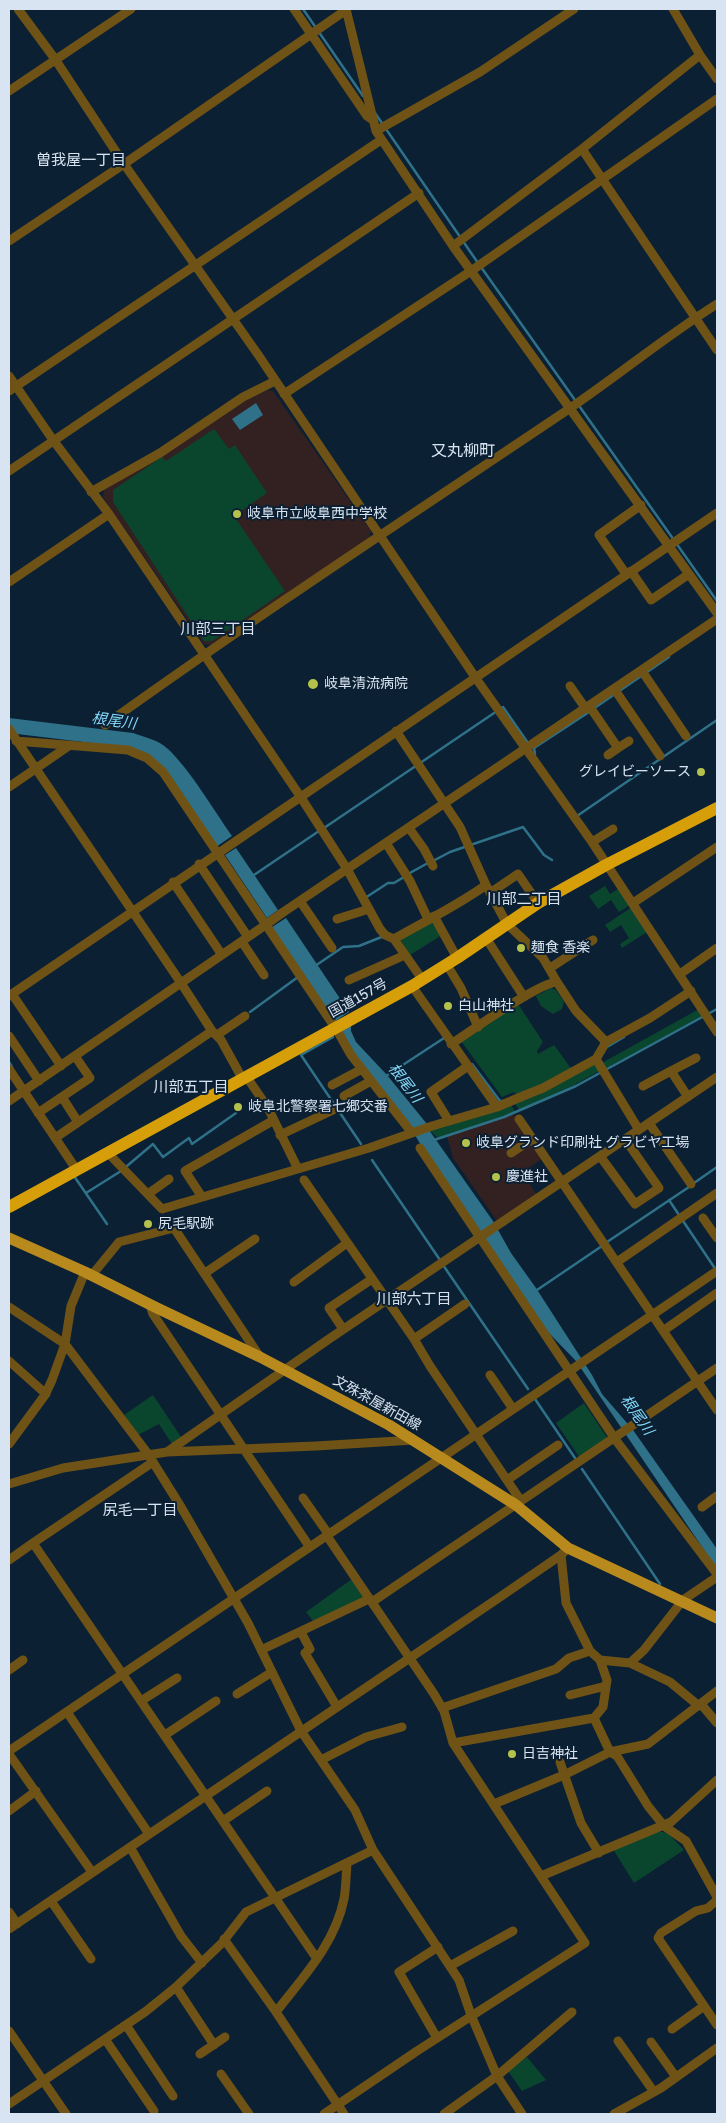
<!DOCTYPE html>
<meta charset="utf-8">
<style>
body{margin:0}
#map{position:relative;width:726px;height:2123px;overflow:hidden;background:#0c2033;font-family:"Golos Text",sans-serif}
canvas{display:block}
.frame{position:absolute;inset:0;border:10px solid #d8e4f2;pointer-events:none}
</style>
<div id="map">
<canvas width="726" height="2123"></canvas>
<div class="frame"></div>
</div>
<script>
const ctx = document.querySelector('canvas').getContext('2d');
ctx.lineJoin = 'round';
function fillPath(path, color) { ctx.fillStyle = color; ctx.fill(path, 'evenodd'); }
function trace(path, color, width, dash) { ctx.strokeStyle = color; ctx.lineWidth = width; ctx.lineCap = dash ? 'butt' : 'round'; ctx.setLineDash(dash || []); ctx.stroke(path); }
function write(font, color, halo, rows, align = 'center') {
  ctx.font = font + ' "Golos Text","Noto Sans JP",sans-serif'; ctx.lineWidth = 4; ctx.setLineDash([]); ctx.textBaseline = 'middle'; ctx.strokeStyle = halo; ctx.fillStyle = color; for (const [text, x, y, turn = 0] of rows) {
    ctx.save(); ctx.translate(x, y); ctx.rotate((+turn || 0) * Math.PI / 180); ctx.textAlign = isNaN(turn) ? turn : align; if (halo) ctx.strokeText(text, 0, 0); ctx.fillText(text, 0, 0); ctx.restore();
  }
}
fillPath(new Path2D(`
 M514,1114L542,1159L522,1173L537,1195L497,1221L453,1158L447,1136Z`), '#332021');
fillPath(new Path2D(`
 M268,390L273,391L371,531L369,538L211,645L204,644L103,497L104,490L238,403Z`), '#332020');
fillPath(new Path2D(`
 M214,429L229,449L235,445L267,493L234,516L285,591L212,641H204L113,502V490L162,457L166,461Z
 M605,886L610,894L618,889L630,905L619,912L611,900L598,909L589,896Z
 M632,907L647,932L622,948L620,944L629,938L621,925L610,932L605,925Z
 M433,919L442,935L410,955L400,939Z
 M551,988L556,990L564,1002L562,1009L553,1014L541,1006L536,996Z
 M518,1004L543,1042L537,1051L538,1054L554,1045L573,1071L518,1097L514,1092L502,1097L461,1041Z
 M699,1009L704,1015L603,1070L600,1064Z
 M595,1062L601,1070L574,1085L519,1110L514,1102Z
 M511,1104L515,1112L438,1138L429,1130Z
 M153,1395L181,1437L172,1444L159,1424L138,1435L124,1415Z
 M584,1403L608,1439L580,1458L556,1423Z
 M352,1579L364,1598L313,1621L306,1612Z
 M657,1831L668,1833L684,1850L634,1883L613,1849Z
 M527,2057L546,2080L522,2091L508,2071Z`), '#0a462e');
fillPath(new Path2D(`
 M256,403L263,415L240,430L232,419Z
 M9,718L133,733C144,737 159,740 168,749C191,771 213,809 232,836L216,847L167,772L133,748L9,733Z
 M236,848L278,910L267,918L225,855Z
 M286,918L349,1012L334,1022L272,927Z
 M351,1025V1031L356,1042L387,1075L427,1124L413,1130L364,1067L340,1031Z
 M429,1130L493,1221L511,1253L536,1288L592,1375L602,1394L633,1430L717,1549V1569L576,1361L544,1328L422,1147L415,1135Z`), '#2e7188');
trace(new Path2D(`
 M303,9L363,96
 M375,113L478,263
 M481,267L717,601
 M593,709L669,657
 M535,754L534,748L589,712
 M577,816L717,720
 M324,828L503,707L528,743
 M433,861L450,852L523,827L544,855L552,860
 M408,874L428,863
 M251,877L319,831
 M365,898L388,883H394L404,877
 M315,966L343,947L359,946L384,936
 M250,1012L298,977
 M333,1037L301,1055L361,1144
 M607,1047L624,1037
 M9,1062L12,1067
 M472,1064L500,1101H503
 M386,1076L444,1038
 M434,1140L504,1117L576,1086L717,1009
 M372,1160L440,1260
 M74,1176L107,1224
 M694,1183L717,1167
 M86,1193L121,1171L153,1144L163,1157L189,1138L192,1144L236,1113
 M669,1200L716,1270
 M607,1242L689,1187
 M443,1265L528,1389
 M534,1292L602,1246
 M535,1399L575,1458
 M582,1469L660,1584`), '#2e7188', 2.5);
trace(new Path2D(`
 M18,9L55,59L124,164L259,356L475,677L592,842L717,1032
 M294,9L367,116L373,120
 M346,9L376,131L453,246L717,613
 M673,9L700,55L717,79
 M9,91L131,9
 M376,131L480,72L574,9
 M582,149L717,350
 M9,241L124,164L346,10
 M453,246L582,149L700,55
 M9,376L53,440L109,514L300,796L347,869L380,929L385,935L394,939L422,979
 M9,391L381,140
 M284,394L471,271L717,99
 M9,471L419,193
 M91,492L160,453L243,397L275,381
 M631,571L651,600L689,574
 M626,574L599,535L641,505
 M9,582L109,514
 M642,671L686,736
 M570,686L586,709
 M615,690L660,756
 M590,707L618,748L608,755
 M105,725C254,618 408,517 560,415C614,379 663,338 717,304
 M9,729L181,983L212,1031L221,1040L242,1078
 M396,731L460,827L486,885
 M16,741L128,750L147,758L163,772L338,1032L351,1055L412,1133
 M618,748L629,741
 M9,787L70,745
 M409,828L424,849L433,866
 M592,842L613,829
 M386,843L410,881L428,919
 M199,864L248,937
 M173,882L222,955
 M490,893L518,874L538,903
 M300,901L332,948
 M633,903L717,847
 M282,913L717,619
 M434,916L457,958
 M337,919L369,909
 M486,938L524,997
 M394,939C425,921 457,906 486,885L507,924L543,958L557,982
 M242,942L264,975
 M447,965L461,988L478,1027
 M550,968L593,940
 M680,974L717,948
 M349,980L405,955
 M412,986L497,1107
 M12,994L61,1066
 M9,996L717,513
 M217,1035L245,1016
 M9,1036L39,1081
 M451,1044C471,1031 538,983 557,982L576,1011L606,1042
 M596,1059L639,1130
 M9,1069L76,1169
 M671,1071L696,1058
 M246,1076L268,1108L298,1169
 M332,1085L362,1069
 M643,1086L671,1071L688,1097
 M344,1096L371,1081
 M62,1097L78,1122
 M9,1101L264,926
 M38,1113L90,1078L75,1056
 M519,1119L717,1410
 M449,1121L431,1092L468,1066
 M649,1123L691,1184
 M280,1135L333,1110
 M55,1138L212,1031
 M420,1148L615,1439L717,1574
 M108,1153L162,1209L369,1148L432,1126L497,1107L523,1096L543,1088L596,1059L606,1042L650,1018L691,991
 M511,1153L532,1139
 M600,1156L635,1204L659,1188L625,1139
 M304,1180L414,1339L430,1366L521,1501
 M148,1194L169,1179
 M202,1197L185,1171L274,1120
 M703,1218L717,1238
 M617,1262L717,1193
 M205,1273L255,1239
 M92,1275L119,1242L174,1228L260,1357
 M294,1282L347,1243
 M150,1305L153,1314L309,1546
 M9,1307L65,1344L148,1454L181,1507L248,1623L301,1731L355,1810L373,1850L459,1980L471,2015L497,2076L522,2114
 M343,1329L329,1308L372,1279
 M663,1331L717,1293
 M414,1339L465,1304
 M9,1361L46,1394
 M490,1375L513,1409
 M9,1444L45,1395L52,1380L65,1344L71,1306L85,1272
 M167,1452L329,1339L717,1077
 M507,1480L558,1445
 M9,1484L63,1468L167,1452L316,1446L414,1440
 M303,1498L329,1535
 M702,1507L717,1496
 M33,1543L153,1462
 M561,1555L566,1603L590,1651L600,1660L607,1680L603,1707L594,1718L610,1752L617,1756L648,1806L664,1826L686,1841L717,1897
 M9,1560L33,1543L317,1959
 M372,1602L717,1368
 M301,1632L310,1649L305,1653L337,1707
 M261,1650L369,1599
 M600,1660L630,1663L644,1650L683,1600L717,1577
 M630,1663L670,1682L699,1706
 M9,1670L23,1660
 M237,1694L272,1672
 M570,1695L606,1686
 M141,1701L177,1678
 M701,1704L717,1723
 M442,1708L556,1669L569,1658L590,1651
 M67,1712L149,1834
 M165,1735L216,1701
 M453,1743L594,1718
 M9,1751L717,1271
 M9,1754L92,1872
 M321,1760L366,1737L402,1727
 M560,1762L581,1823L599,1853
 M494,1804L564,1775L610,1752L648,1744L717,1691
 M9,1811L36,1791
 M223,1821L267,1791
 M130,1847L181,1936L202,1963
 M541,1876L671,1822L717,1780
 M717,1900L708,1908L696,1911L661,1933L658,1938L717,2025
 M51,1901L91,1959
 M9,1912L17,1924
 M9,1929L500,1597L561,1555L568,1548
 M224,1939L276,2012L344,2114
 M450,1966L513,1931
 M176,1987L214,2045
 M276,2012C303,1977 335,1944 344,1899C346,1888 346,1875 347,1864
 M126,2025L173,2096
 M672,2029L704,2006
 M9,2031L66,2114
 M437,2038L399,1972L438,1947
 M105,2039L154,2111
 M618,2041L654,2092
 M651,2042L676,2077
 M200,2054L225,2037
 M221,2074L249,2114
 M9,2104L145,2012L176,1987L222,1943L246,1912L373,1850
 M324,2114L417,2051L585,1943L453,1743L444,1711L434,1694L327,1536
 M444,2114L497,2076L572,2012
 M614,2114L661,2088L717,2048`), '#6f5316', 9);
trace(new Path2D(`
 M9,1238L85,1272L157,1308L260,1357L389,1425L516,1505L568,1548L717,1618`), '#b88a1e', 11);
trace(new Path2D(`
 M9,1207L412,986L457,958L538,903L606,865L717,808`), '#d69f0a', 12);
trace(new Path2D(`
 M264,926L282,913`), '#6f5316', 9);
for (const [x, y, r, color] of [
 [237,514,5,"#b4c24b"],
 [313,684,6,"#b4c24b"],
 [701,772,5,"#b4c24b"],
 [521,948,5,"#b4c24b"],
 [448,1006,5,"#b4c24b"],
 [238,1107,5,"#b4c24b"],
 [466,1143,5,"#b4c24b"],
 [496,1177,5,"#b4c24b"],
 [148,1224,5,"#b4c24b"],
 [512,1754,5,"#b4c24b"]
]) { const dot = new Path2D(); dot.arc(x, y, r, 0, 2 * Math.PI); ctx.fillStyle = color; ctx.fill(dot); trace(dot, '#0c2033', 2); }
write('14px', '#d8e4f2', '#0c2033', [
 ["岐阜市立岐阜西中学校",247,514],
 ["岐阜清流病院",324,684],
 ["グレイビーソース",691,772,"right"],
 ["麺食 香楽",531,948],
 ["白山神社",458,1006],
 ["岐阜北警察署七郷交番",248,1107],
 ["岐阜グランド印刷社 グラビヤ工場",476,1143],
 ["慶進社",506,1177],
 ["尻毛駅跡",158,1224],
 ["日吉神社",522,1754]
], 'left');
write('14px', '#d8e4f2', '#0c2033', [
 ["国道157号",358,998,-29],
 ["文殊茶屋新田線",377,1403,29]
]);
write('15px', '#d8e4f2', '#0c2033', [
 ["曽我屋一丁目",81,160],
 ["川部三丁目",218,629],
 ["川部二丁目",524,899],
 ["川部五丁目",191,1087],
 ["川部六丁目",414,1299],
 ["尻毛一丁目",140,1510]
]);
write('italic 15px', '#83d8f9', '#0c2033', [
 ["根尾川",114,721,8],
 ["根尾川",405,1083,53],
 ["根尾川",637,1415,55]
]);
write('16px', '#d8e4f2', '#0c2033', [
 ["又丸柳町",463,451]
]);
</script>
